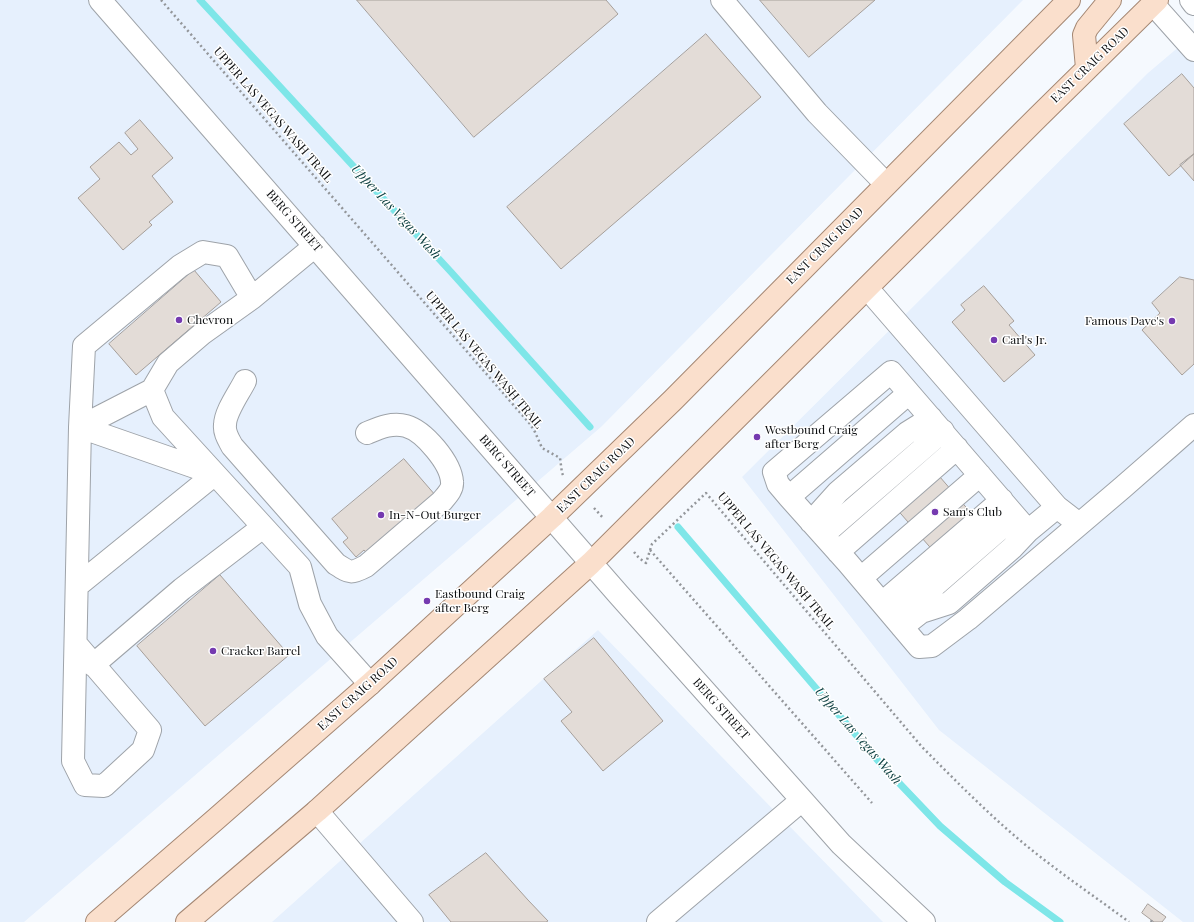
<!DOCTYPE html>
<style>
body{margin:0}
canvas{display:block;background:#f5f9fe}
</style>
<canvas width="1194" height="922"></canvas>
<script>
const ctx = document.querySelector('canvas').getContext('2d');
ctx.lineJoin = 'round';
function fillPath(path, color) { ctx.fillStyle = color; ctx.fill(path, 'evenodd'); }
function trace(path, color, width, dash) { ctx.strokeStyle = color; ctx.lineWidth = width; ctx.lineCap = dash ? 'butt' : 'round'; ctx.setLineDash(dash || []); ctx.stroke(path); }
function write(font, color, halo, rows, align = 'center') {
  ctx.font = font + ' "Playfair Display",serif'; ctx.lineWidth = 3; ctx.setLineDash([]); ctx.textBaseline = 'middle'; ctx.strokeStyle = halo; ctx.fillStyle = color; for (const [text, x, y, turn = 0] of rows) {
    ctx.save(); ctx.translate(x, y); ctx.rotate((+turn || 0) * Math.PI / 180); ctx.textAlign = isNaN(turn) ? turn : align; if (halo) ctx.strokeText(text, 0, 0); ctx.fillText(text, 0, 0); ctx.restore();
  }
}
fillPath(new Path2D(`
 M0,0H1023L601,427L24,922H0Z
 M1194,34V922H1183L939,730L742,477L1148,73Z
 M598,630L883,922H272Z`), '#e6f0fd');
trace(new Path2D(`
 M200,0L451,272L590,427
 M678,527L880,763L940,826L1005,882L1060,922`), '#7ee6e8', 7);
const building = new Path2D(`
 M357,0H606L618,14L474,137Z
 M760,0H875L809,57Z
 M706,34L761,97L561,269L507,207Z
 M1182,74L1194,88V154L1169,176L1124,124Z
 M140,120L173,158L152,176L173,202L149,222L152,225L123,250L78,198L100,179L90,167L119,142L131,155L138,149L125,133Z
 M1194,154V181L1180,165Z
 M194,270L221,302L136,375L109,344Z
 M1180,277L1194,280V364L1182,375L1142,330L1160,313L1152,303Z
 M984,286L1014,321L1009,325L1035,355L1004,382L952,322L965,310L961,305Z
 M908,440L1003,550L963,585L867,475Z
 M404,459L436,496L379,568L364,550L356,557L343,542L348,538L332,519Z
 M220,575L289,655L205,726L137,646Z
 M594,638L663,721L603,771L561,721L572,712L544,679Z
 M486,853L528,900L548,921L546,922H451L429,895Z
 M1148,904L1166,917L1162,922H1154L1142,913Z`);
fillPath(building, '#e3dcd7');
trace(building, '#a69f9a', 1);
const minor = new Path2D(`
 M100,0L619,595L802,800L841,844L924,922
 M722,0L817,113L886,184
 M1191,0L1194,4
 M1153,4L1194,50
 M315,246L252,298L203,333L168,363L152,390L163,417L300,567L310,604L327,636L370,684
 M867,288L1057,507L1079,524
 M245,381C239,393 225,412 225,425C224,433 229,440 232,446L336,564C350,573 351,574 366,566L442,501C447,495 453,489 452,482C451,463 424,431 406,426C392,422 379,428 367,433
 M789,497L778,484L774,472L891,372L909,393
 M811,522L838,492L907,433L931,418
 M1028,531L909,393L789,497L848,563L919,647L932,646L968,619L1122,488L1194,425
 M823,535L943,431
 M838,552L957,448
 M861,578L980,475
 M77,586L215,474L80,427L152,390
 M882,603L1002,500
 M903,613L1015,516
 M902,627L921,612L949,603L1012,548L1028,531L1057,507
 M76,644L150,730L143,750L104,786L85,785L73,761L80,427L84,346L180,266L203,252L227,256L252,298
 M93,665L182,589L263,527
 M317,811L412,922
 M658,922L802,800`);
const major = new Path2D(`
 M1087,68L1084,35L1087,28L1110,0
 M97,922L216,819L370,684L552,517L673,400L1069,0
 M187,922L317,811L591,563L1038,117L1157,0`);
trace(minor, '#9ea3a9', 24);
trace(major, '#a58874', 24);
trace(new Path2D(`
 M161,0L530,424L535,432L542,448L560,458L562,473L563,475
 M594,508L604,519
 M650,550L872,803
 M634,552L639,558L646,563L652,544L706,493L922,747C958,783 994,820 1033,851C1064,876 1097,898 1129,922
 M1151,922L1152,920`), '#93969a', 2.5, [2, 3]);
trace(minor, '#fff', 22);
trace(major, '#fadfcc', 22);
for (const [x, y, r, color] of [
 [179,320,4,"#753ab0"],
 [1172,321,4,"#753ab0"],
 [994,340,4,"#753ab0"],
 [757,437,4,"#753ab0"],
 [935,512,4,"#753ab0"],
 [381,515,4,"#753ab0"],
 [427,601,4,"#753ab0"],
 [213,651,4,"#753ab0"]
]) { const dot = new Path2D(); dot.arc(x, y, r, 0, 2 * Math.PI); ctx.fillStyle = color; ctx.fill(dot); trace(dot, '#fff', 1.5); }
write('12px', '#0c0e10', '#fff', [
 ["EAST CRAIG ROAD",1090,65,-44],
 ["UPPER LAS VEGAS WASH TRAIL",273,115,49],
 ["BERG STREET",294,221,49],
 ["EAST CRAIG ROAD",825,246,-45],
 ["UPPER LAS VEGAS WASH TRAIL",484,360,50],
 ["BERG STREET",507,466,49],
 ["EAST CRAIG ROAD",596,475,-44],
 ["UPPER LAS VEGAS WASH TRAIL",776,561,50],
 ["EAST CRAIG ROAD",358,694,-42],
 ["BERG STREET",721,709,48]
]);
write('12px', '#0c0e10', '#fff', [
 ["Chevron",187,320],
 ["Famous Dave's",1164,321,"right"],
 ["Carl's Jr.",1002,340],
 ["Westbound Craig",765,430],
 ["after Berg",765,444],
 ["Sam's Club",943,512],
 ["In-N-Out Burger",389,515],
 ["Eastbound Craig",435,594],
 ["after Berg",435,608],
 ["Cracker Barrel",221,651]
], 'left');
write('italic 13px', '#093c3d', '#fff', [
 ["Upper Las Vegas Wash",396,212,47],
 ["Upper Las Vegas Wash",858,736,49]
]);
</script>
